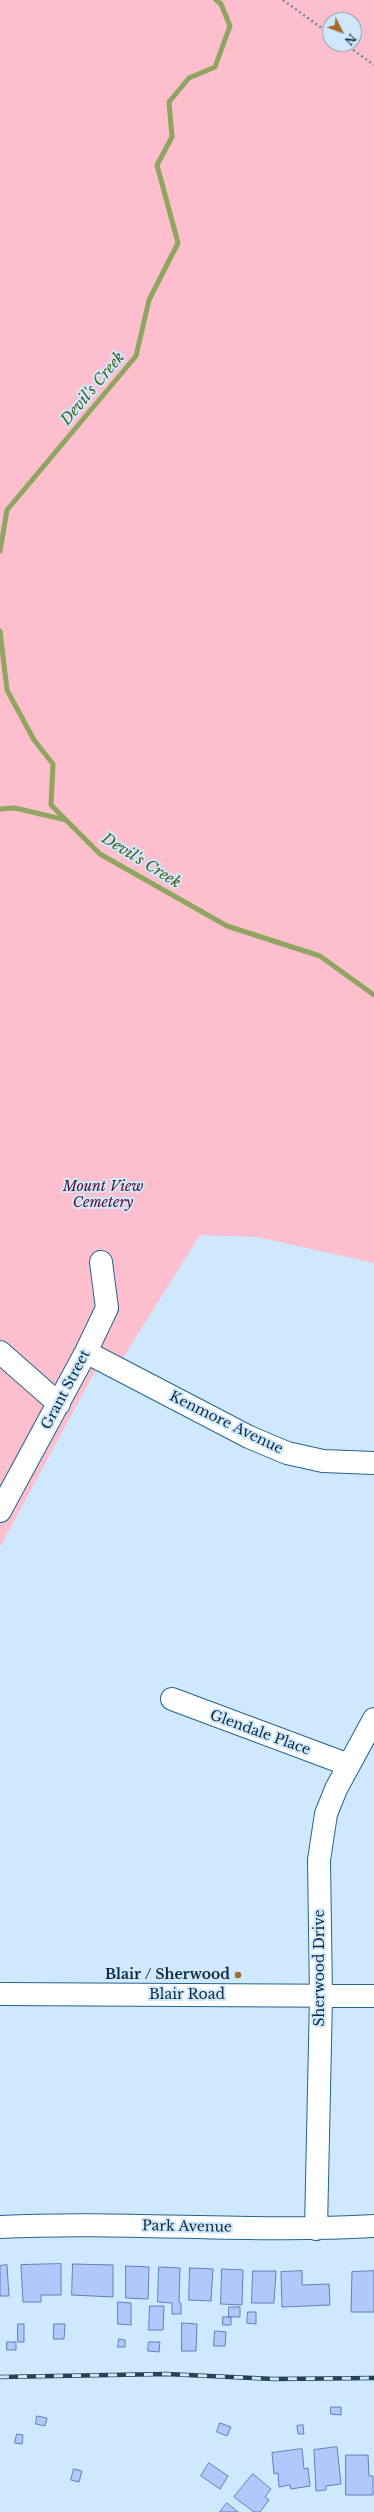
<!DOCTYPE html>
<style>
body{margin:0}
#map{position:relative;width:374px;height:2512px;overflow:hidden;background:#cfe8fd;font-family:"Libre Baskerville",serif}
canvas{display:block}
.north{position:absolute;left:322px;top:12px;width:40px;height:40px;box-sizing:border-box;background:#cfe8fd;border:1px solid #839cb1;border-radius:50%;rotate:132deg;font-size:11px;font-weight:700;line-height:16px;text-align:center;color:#102a3e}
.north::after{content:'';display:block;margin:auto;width:14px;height:18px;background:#a5692b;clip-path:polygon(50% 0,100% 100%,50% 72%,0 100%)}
</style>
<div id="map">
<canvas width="374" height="2512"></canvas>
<div class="north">N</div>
</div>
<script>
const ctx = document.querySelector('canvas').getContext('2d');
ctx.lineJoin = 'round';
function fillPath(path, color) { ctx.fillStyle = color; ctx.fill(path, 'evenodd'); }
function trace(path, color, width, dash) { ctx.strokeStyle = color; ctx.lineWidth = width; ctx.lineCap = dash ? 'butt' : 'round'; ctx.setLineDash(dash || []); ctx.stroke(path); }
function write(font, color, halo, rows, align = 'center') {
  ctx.font = font + ' "Libre Baskerville",serif'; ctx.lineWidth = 4; ctx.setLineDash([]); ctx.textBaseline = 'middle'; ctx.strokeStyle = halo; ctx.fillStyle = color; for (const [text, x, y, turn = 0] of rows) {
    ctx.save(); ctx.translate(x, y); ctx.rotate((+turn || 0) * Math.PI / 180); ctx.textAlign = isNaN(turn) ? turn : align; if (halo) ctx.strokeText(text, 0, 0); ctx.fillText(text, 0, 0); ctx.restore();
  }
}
fillPath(new Path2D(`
 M0,0H374V1263L257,1237L200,1235L116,1369L100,1362L0,1547ZM330,20H354V44H330Z`), '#fdbecd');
trace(new Path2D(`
 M0,551L7,510L136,356L149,300L178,243L157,165L172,137L169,102L189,78L215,67L230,26L221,4L216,0
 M0,631L7,690L34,740L53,764L51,805L100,854L227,926L320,956L374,995
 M0,809L15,808L66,820`), '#8fa561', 5);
const building = new Path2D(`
 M61,2264V2295H41V2302H23L21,2265Z
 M73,2264L113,2265V2297L72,2295Z
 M7,2265L9,2296H0V2266Z
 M126,2266L149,2267L148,2299L126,2298Z
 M159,2267L180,2268L179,2302L181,2303V2314H172V2303L158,2302Z
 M190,2268L213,2269L211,2301L189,2300Z
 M222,2269L243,2270L242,2305L221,2304Z
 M253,2271H276L274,2303H252Z
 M302,2271V2285L329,2284L330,2305L282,2307L281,2272Z
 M374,2271V2312H351L352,2272Z
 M118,2302L131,2303V2325L118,2324Z
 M150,2306H164L163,2330H149Z
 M229,2307H240V2317H229Z
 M248,2312H256V2324L247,2323Z
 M223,2317H231V2325H223Z
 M182,2323L197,2324L196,2351H182Z
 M18,2324H24V2342H18Z
 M54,2324H65L64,2339H54Z
 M215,2331L226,2332L225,2346H214Z
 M119,2339L125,2340V2347H118Z
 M7,2342H16V2350H7Z
 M149,2342H160L159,2352L148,2351Z
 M331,2407H341V2415L331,2414Z
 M37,2416L47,2418L45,2426L36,2424Z
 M220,2423L231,2427L227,2436L217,2432Z
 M303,2425L304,2434H298L297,2426Z
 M17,2434L23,2435L22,2444L15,2443Z
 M337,2447L341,2484L326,2486V2490L316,2491L314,2450Z
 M302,2449L304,2469L308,2468L310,2486L291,2489L290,2485L279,2487L278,2473L274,2474L272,2453Z
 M346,2455H368L369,2476H373V2495H346Z
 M209,2463L228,2476L220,2489L201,2476Z
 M74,2469L82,2471L79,2482L71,2480Z
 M253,2474L271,2489L265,2497L269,2500L260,2512H254L234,2497Z
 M227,2503L238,2512H220Z`);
fillPath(building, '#afc9fc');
trace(building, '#617eba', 1);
const minor = new Path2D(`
 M0,1352L59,1404
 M86,1352L249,1437L287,1453L323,1461L374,1463
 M0,1511L86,1352L107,1308L101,1262
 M172,1699L349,1765
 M0,1994L374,1996
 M0,2227C125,2221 249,2233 374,2226
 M316,2229L321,1996L319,1860L326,1814L336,1789L374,1719`);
trace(minor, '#246491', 24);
trace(new Path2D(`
 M283,0L330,34
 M345,44L374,65`), '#728ba0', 2.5, [2, 3]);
trace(minor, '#fff', 22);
const rail = new Path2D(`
 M0,2377L166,2374L274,2379L374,2378`);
trace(rail, '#264054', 4.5);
trace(rail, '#cfe8fd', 3, [9]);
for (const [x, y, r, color] of [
 [238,1975,4,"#a5692b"]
]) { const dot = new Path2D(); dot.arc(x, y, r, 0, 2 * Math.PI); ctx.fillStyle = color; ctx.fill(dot); trace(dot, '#cfe8fd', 1.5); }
write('italic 14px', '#530e27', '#cfe8fd', [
 ["Mount View",103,1187],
 ["Cemetery",103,1203]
]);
write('14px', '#102a3e', '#cfe8fd', [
 ["Grant Street",66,1390,-62],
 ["Kenmore Avenue",226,1423,26],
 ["Glendale Place",260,1733,20],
 ["Sherwood Drive",320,1968,-90],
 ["Blair Road",187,1995],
 ["Park Avenue",187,2227,1]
]);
write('bold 14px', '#102a3e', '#cfe8fd', [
 ["Blair / Sherwood",230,1975]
], 'right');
write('italic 15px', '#4a5e12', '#cfe8fd', [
 ["Devil's Creek",93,389,-50],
 ["Devil's Creek",141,861,32]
]);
</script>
